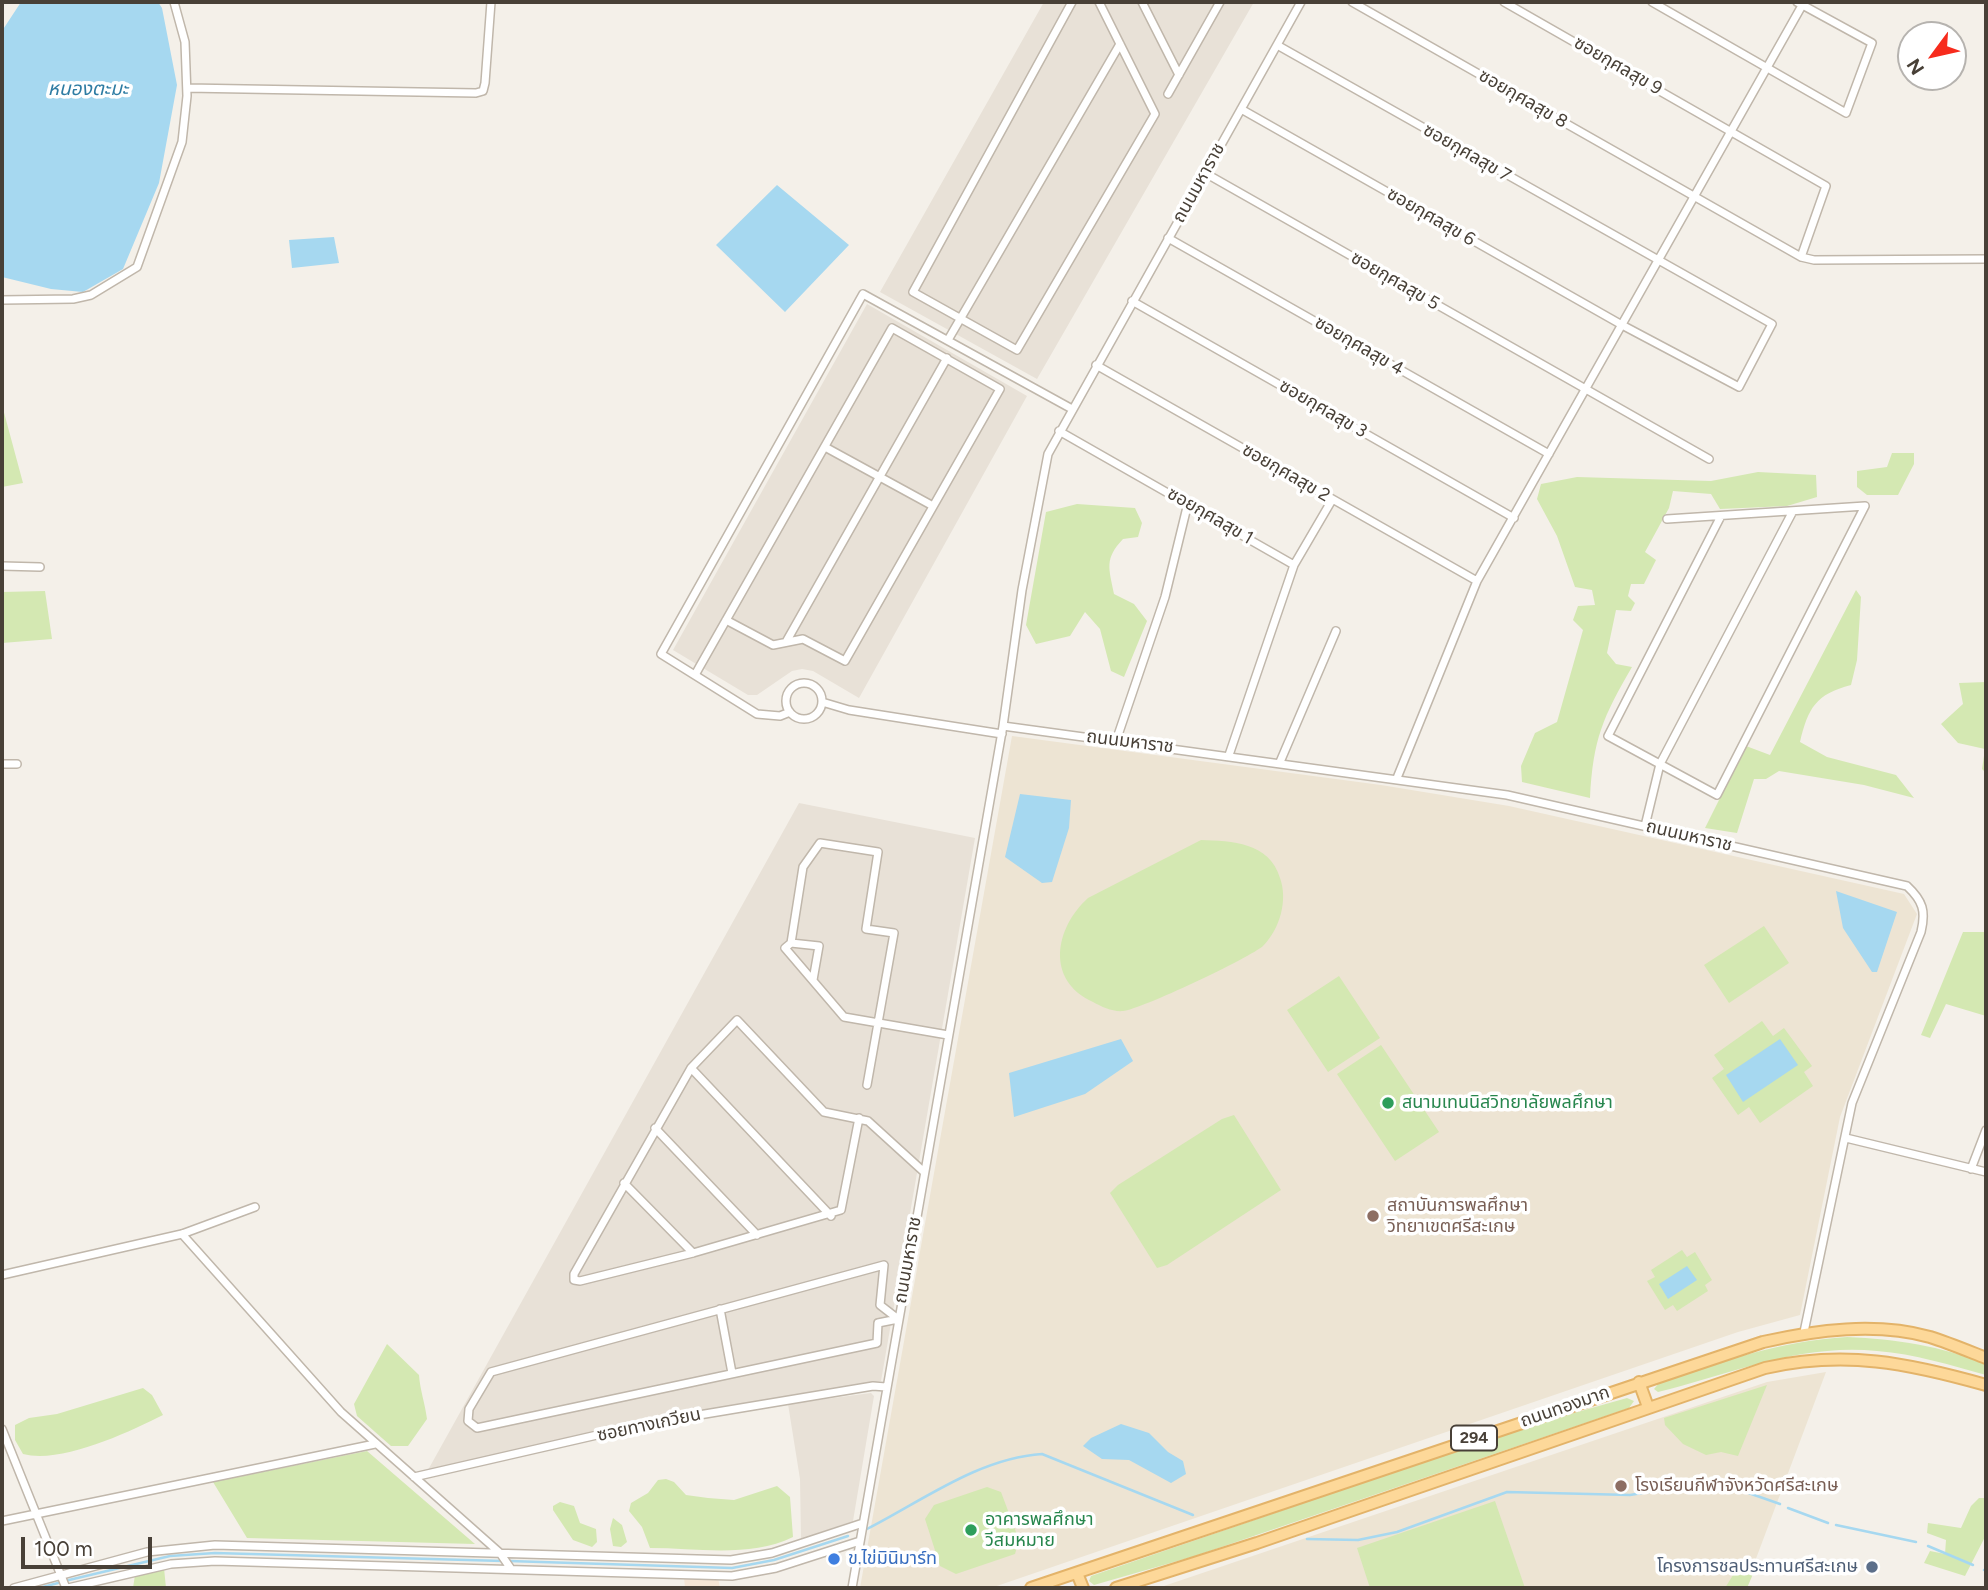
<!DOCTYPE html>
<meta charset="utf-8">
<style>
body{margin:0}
#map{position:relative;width:1988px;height:1590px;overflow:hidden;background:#f4f0e9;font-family:Figtree,sans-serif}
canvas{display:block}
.frame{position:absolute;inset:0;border:4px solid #484037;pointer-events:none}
.north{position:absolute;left:1897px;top:21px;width:70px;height:70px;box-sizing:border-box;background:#fff;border:2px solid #b6b3af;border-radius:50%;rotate:237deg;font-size:19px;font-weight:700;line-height:28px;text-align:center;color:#484037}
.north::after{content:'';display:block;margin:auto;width:24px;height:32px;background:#f72b1d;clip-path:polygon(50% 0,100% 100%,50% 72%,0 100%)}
.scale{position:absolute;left:21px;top:1537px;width:131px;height:32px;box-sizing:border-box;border:4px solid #484037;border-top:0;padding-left:9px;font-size:21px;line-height:24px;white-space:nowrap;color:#484037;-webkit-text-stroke:5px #fff;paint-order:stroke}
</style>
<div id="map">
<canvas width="1988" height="1590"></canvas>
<div class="frame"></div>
<div class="north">N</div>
<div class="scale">100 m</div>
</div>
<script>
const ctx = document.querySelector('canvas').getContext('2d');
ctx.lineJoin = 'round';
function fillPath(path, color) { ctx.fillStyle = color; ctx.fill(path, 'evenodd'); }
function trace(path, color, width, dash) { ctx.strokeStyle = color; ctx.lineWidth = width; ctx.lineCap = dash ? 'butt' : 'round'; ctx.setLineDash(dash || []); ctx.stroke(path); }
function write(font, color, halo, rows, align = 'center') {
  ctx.font = font + ' Figtree,"Noto Sans Thai",sans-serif'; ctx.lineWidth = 7; ctx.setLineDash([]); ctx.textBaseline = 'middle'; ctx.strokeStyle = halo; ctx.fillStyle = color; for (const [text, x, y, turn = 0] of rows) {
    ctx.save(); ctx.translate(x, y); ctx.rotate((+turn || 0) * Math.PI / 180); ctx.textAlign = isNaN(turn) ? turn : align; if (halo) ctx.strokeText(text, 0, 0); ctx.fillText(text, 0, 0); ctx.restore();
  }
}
fillPath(new Path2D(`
 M1044,2H1254L1037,379L880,292Z
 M867,304L1027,396L859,698L813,671L802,669L792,671L757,695H748L673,650Z
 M799,803L975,838L881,1381L645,1420L428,1470Z
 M871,1393L874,1396L853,1521L801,1539L800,1479L788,1404Z`), '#e8e1d7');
fillPath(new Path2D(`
 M684,1577L718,1578L720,1588H685Z`), '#f5e5d5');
fillPath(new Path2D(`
 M1012,736L1381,785L1509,806L1904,894L1917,914L1840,1117L1800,1315L1738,1332L991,1588H860Z
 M1826,1372L1745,1588H1158L1767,1382Z`), '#ede4d3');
fillPath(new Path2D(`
 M2,405L23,483L2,487Z
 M1892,453H1914V464L1898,495H1867L1857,487V471L1887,467Z
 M1758,472L1816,475L1817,497L1787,506L1720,509L1711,494L1673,491L1669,508L1645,552L1656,560L1644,584H1631L1628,596L1635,603L1631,611L1616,610L1607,653L1616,664L1632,667C1603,717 1593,739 1590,798L1522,782L1521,766L1535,733L1557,722L1583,630L1573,620L1578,606L1595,605L1592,590L1575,587L1557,536L1537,499L1541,484L1577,477L1711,481Z
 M1077,504L1135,508L1142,523L1138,537L1123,539C1104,559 1109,568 1114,594L1134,604L1147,621L1124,677L1111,671L1100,629L1085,612L1070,636L1036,644L1026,625L1046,512Z
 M1856,590L1861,597L1857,660L1851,685C1816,694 1808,708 1800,742L1827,757L1896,775L1914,798L1864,785L1779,771L1766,779H1754L1737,833L1705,828L1746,746L1770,755Z
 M45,591L52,639L2,643V592Z
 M1986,682V773L1982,769L1985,749L1958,743L1941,724L1963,704L1959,683Z
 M1201,840C1232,841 1269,842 1280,878C1288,900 1280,929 1263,946C1251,957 1140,1010 1123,1011C1113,1012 1102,1007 1093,1002C1045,980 1055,928 1088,898Z
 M1764,926L1789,963L1729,1003L1704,965Z
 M1963,932H1986V1016L1946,1004L1930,1038L1921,1035Z
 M1339,976L1380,1038L1328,1072L1287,1010Z
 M1762,1021L1773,1036L1784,1028L1812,1066L1804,1072L1813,1086L1760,1123L1749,1107L1738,1115L1712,1078L1724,1069L1714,1055Z
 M1381,1045L1439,1132L1395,1161L1337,1074Z
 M1234,1115L1281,1190L1167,1265L1157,1268L1110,1193L1118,1185L1222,1119Z
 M1682,1250L1687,1257L1695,1252L1712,1280L1705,1285L1708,1291L1677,1311L1673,1305L1665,1310L1647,1281L1655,1277L1651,1270Z
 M1847,1337C1896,1339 1941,1346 1986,1364V1375C1950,1365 1915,1354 1877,1351C1801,1343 1730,1374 1658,1392L1654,1389L1660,1382C1722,1361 1781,1341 1847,1337Z
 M387,1344L419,1375C420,1390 425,1403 427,1419L408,1446H391L357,1416L354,1404Z
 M1767,1385L1738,1456L1721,1452L1706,1455L1683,1444L1665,1425L1664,1418Z
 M143,1388L152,1395L163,1415C127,1433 61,1464 23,1454L15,1440V1425L29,1418L57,1414Z
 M1627,1398L1634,1401L1629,1408L1195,1556L1094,1585L1089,1581L1091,1576L1528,1426Z
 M367,1451L475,1544L247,1538L213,1482Z
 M666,1479L674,1482L686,1495L708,1498L734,1500L777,1486L790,1497L793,1537C750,1558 697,1548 650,1548L642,1527L629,1511L631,1503L648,1493L658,1480Z
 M987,1487L1001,1492L1019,1540L1015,1554L956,1574L940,1566L925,1519L934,1505Z
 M1979,1498H1986V1535L1965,1576L1924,1563L1930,1551L1945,1554L1946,1540L1927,1533L1928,1523L1961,1528L1971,1506Z
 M1495,1501L1525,1588H1370L1357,1548Z
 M560,1502L574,1506L580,1523L596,1529L597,1542L592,1547L573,1540L553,1510V1506Z
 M613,1518L622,1525L627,1542L621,1547L613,1546L610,1529Z
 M1743,1559L1756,1567L1747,1588H1725Z
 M164,1568L166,1588H133L135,1575Z`), '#d4e8b2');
fillPath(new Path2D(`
 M21,2H158L162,8L177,85L159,183L123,269L83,292L51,289L2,277V31Z
 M777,185L849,245L785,312L716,245Z
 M334,237L339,263L292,268L289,240Z
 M1020,794L1071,800L1069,828L1052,882L1042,883L1005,857Z
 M1836,891L1897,912L1877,972H1872L1843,928Z
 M1121,1039L1133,1061L1085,1094L1014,1117L1009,1073Z
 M1780,1039L1798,1065L1743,1102L1726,1075Z
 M1687,1266L1697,1280L1668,1299L1659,1284Z
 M1121,1424L1149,1433L1168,1452L1183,1461L1186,1474L1171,1483L1129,1460L1102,1459L1083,1446L1091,1438Z`), '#a6d8f0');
trace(new Path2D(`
 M1740,1490L1780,1504
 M1788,1508L1828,1523
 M1836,1525L1916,1542
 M867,1529C922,1501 979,1458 1042,1454L1193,1515
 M1307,1539L1358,1540L1397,1532L1507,1492L1630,1495L1717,1481
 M1928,1546L1973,1565
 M509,1561L732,1568L774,1560L848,1536
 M1984,1570L1986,1571
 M69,1580L170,1556L215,1553L503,1561
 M39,1588L58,1583`), '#a6d8f0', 2.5);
const street = new Path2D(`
 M1072,2L913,292L1017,350L1155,114L1099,2
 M1142,2L1179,75
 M1352,2L1801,257L1814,260L1986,259
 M1504,2L1826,186L1801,257
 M1652,2L1846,113L1872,43L1797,2
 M187,88L476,93L483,91L485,83L491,2
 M1168,94L1220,2
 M1241,109L1622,325L1739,387L1772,324L1277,45
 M1205,173L1709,459
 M1168,238L1549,454
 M2,300L73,299L91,295L137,267L182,142L187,96L185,42L174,2
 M1132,301L1514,518
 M948,340L1120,44
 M1096,365L1477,581
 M1059,431L1294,565L1332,500
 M825,447L933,506
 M1667,519C1733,515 1799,510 1865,506L1717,795L1608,736L1721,516
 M2,566L40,567
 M786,642L947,358
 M695,675L700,666L892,328L1000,389L845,661L803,639L773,645L726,620
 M786 701a18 18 0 1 1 36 0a18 18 0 1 1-36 0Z
 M822,702L849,710L1002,734
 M790,712L780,716L757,714L661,654L863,294L1072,409
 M1003,726L1507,795L1907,886C1923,901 1926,911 1921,932L1852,1103L1804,1332
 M1116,741L1165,597L1188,503
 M1229,755L1294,565
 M1280,762L1336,631
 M2,764H17
 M1397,778L1477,581L1804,2
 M1645,826L1660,764L1793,511
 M791,943L803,867L820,843L878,852L866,929L894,933L867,1085
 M813,980L819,946L791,943L785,948L844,1017L948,1035
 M691,1068L831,1216
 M859,1118L841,1210L693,1253L580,1281L574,1280V1274L691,1068L737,1020L824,1112L868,1121L924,1172
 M655,1128L757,1235
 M1846,1138L1986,1172
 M1971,1169L1986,1130
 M624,1183L693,1253
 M182,1234L341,1412L500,1553L511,1569
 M884,1265L880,1305L898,1319L878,1323L877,1343L477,1428L468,1421L469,1409L491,1372Z
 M2,1275L182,1234L255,1207
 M720,1309L732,1373
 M2,1429L66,1588
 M414,1477L645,1424L873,1386L886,1387
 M2,1521L375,1444
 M14,1588L147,1552L215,1545L731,1560L772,1553L863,1523
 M68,1588L171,1564L215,1561L732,1576L776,1568L860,1541
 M852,1588L1003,726L1022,590L1048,454L1301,2`);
const primary = new Path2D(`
 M1639,1382L1648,1407
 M1077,1573L1083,1588
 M1031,1588L1763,1342C1816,1330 1876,1322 1930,1337C1949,1343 1968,1351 1986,1358
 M1116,1588L1257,1543L1765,1368C1845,1350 1908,1363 1986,1385`);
trace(street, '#c0b7ab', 10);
trace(primary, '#e3b369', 14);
trace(street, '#fff', 7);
trace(primary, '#fdd899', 10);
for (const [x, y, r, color] of [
 [1388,1103,7,"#2e9e5b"],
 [1373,1216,7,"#8d6e63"],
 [1621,1486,7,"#8d6e63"],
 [971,1530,7,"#2e9e5b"],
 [834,1559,7,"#3f7fe0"],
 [1872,1567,7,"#5c6f8a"]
]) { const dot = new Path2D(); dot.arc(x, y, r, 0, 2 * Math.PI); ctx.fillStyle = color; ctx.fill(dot); trace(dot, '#fff', 2.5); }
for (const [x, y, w] of [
 [1474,1438,46]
]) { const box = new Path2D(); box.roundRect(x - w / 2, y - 12.5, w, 25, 5); ctx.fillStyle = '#fff'; ctx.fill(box); trace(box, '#484037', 2); }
write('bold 16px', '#484037', null, [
 ["294",1474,1438]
]);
write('18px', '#484037', '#fff', [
 ["ซอยกุศลสุข 9",1618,66,30],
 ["ซอยกุศลสุข 8",1523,99,30],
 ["ซอยกุศลสุข 7",1467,153,30],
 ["ถนนมหาราช",1199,183,-61],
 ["ซอยกุศลสุข 6",1431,217,30],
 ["ซอยกุศลสุข 5",1395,281,30],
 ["ซอยกุศลสุข 4",1359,346,30],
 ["ซอยกุศลสุข 3",1323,409,30],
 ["ซอยกุศลสุข 2",1286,473,30],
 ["ซอยกุศลสุข 1",1210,516,30],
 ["ถนนมหาราช",1130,742,7],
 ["ถนนมหาราช",1689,836,13],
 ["ถนนมหาราช",908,1260,-80],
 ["ถนนทองมาก",1565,1407,-19],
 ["ซอยทางเกวียน",649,1425,-12]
]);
write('18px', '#27864d', '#fff', [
 ["สนามเทนนิสวิทยาลัยพลศึกษา",1402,1103],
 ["อาคารพลศึกษา",985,1520],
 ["วีสมหมาย",985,1541]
], 'left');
write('18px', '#785e54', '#fff', [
 ["สถาบันการพลศึกษา",1387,1206],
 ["วิทยาเขตศรีสะเกษ",1387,1227],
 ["โรงเรียนกีฬาจังหวัดศรีสะเกษ",1635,1486]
], 'left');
write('18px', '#366cbe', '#fff', [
 ["ข.ไข่มินิมาร์ท",848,1559]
], 'left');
write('18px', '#4e5e75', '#fff', [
 ["โครงการชลประทานศรีสะเกษ",1858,1567]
], 'right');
write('italic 19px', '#2e7ca3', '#fff', [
 ["หนองตะมะ",88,89]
]);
</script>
